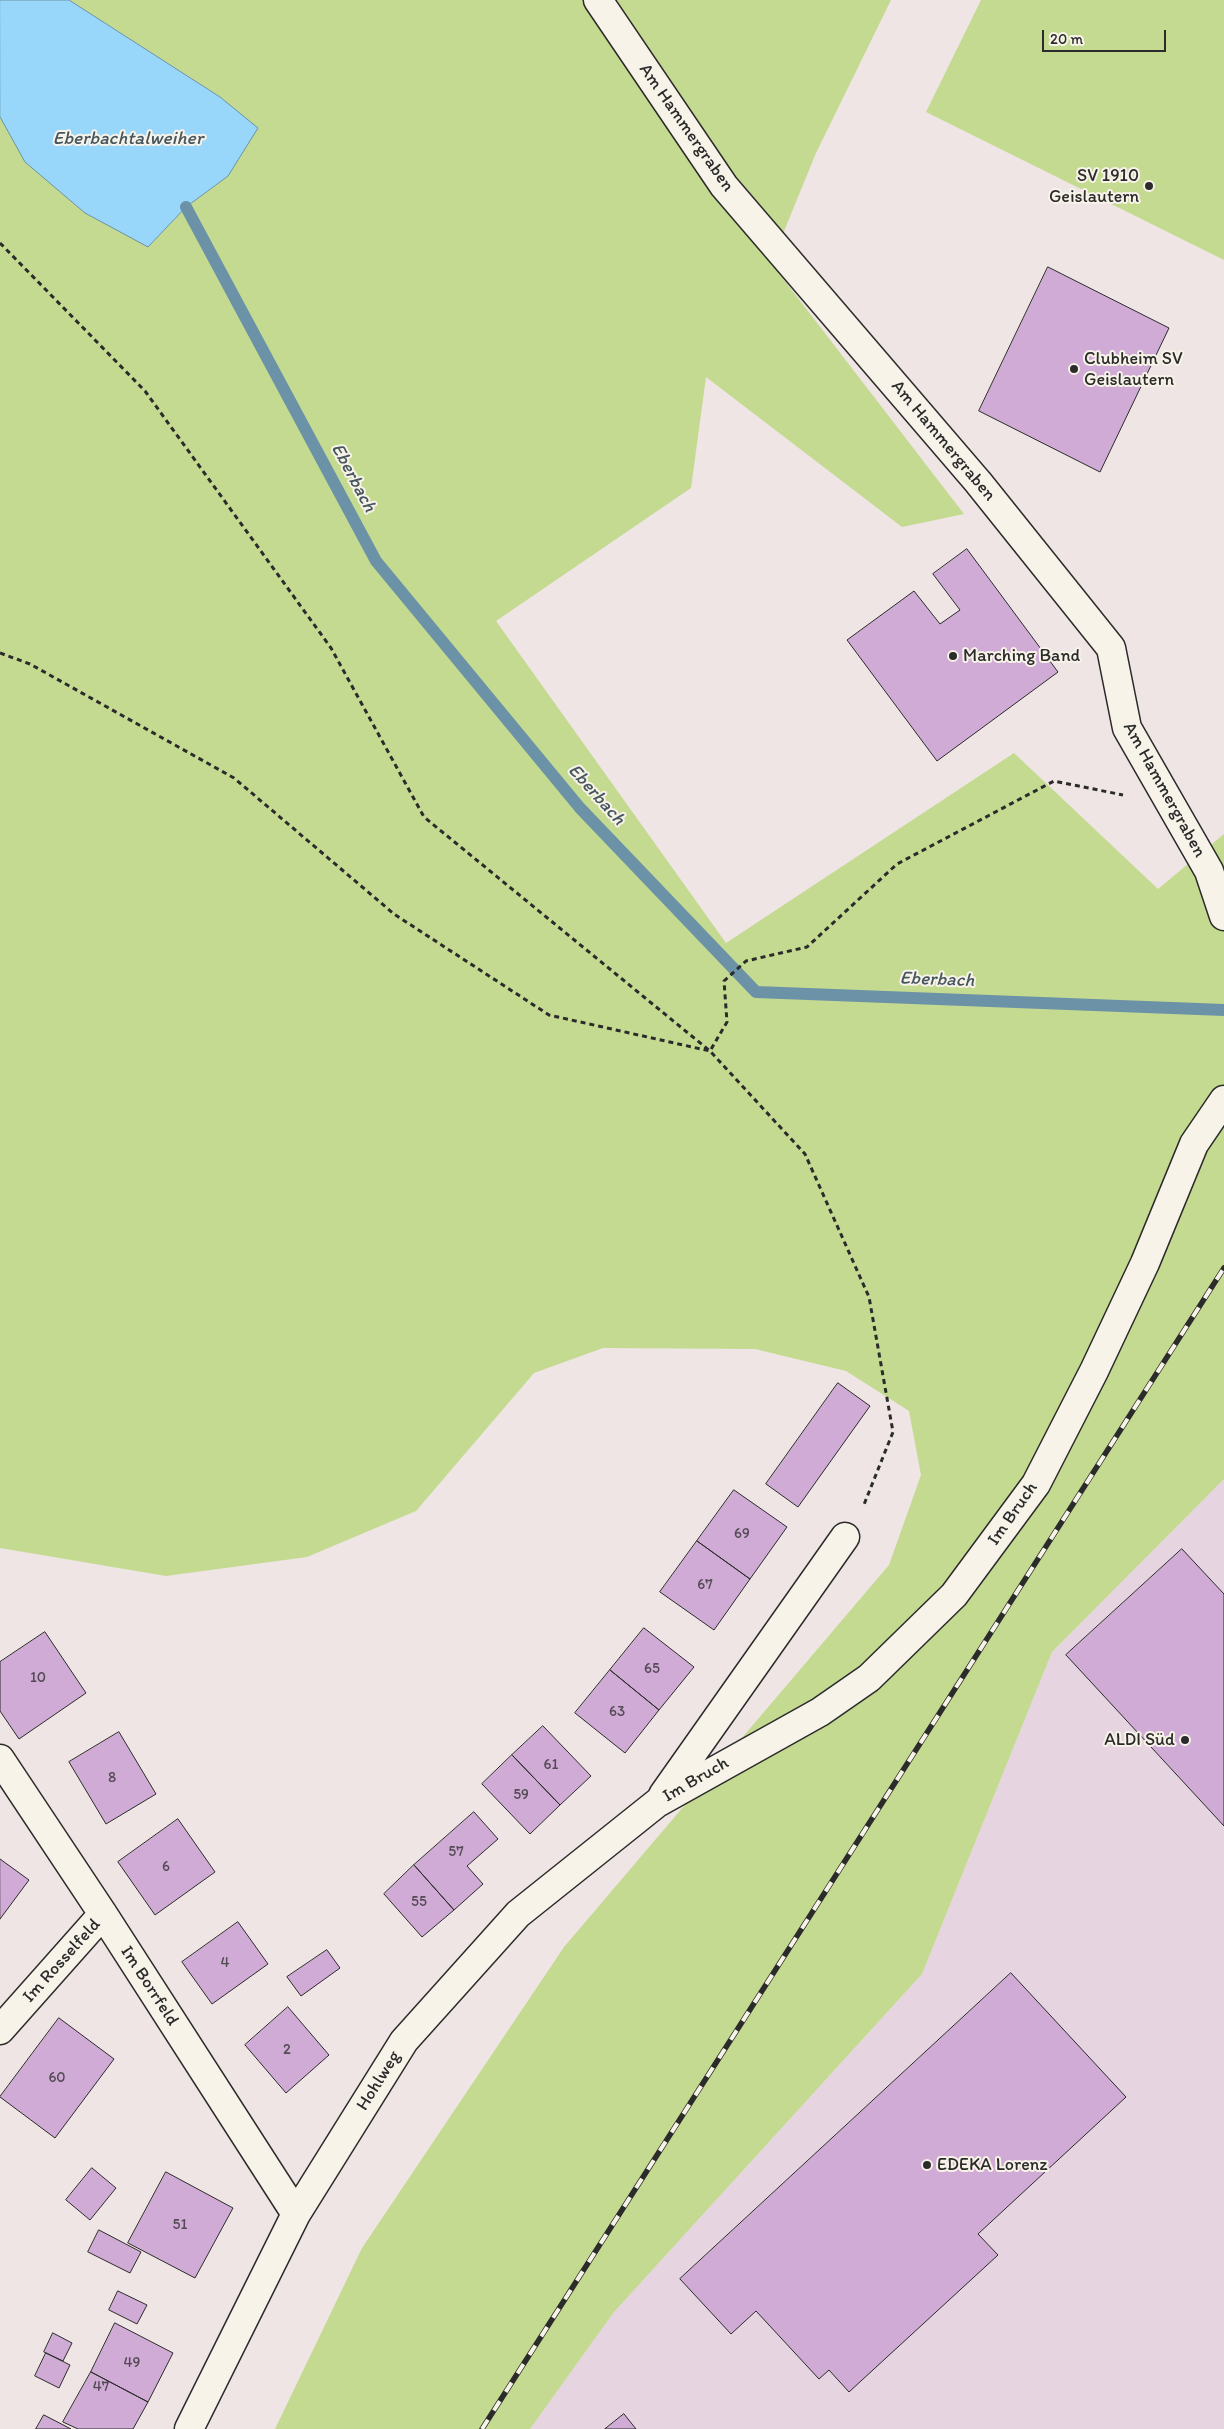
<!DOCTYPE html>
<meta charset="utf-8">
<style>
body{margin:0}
#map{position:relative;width:1224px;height:2429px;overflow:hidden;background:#efe5e4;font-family:Itim,sans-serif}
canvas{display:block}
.scale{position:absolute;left:1042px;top:30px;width:124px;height:22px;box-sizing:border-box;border:2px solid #2b2b2b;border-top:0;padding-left:6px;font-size:15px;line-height:18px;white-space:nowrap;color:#2b2b2b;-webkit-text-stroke:4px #f7f3e8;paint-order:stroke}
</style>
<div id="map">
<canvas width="1224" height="2429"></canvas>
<div class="scale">20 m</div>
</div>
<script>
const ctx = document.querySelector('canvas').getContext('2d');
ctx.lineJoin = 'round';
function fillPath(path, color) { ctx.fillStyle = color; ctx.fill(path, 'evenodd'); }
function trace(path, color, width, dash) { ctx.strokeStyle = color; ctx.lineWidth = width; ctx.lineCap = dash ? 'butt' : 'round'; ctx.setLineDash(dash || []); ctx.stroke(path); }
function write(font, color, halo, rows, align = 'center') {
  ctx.font = font + ' Itim,sans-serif'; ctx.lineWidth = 4; ctx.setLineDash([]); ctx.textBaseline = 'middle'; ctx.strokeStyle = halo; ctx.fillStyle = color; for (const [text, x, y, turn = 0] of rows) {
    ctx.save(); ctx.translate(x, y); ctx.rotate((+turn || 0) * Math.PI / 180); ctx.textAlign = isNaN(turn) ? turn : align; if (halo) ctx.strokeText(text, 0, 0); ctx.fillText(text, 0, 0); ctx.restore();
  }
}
fillPath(new Path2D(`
 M1224,1479V2429H530L614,2312L922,1974L1052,1652Z`), '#e6d4e0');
fillPath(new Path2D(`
 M69,0H891L816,153L771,263L964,514L902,527L706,377L691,488L496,621L726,943L1014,753L1158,889L1224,834V1479L1052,1652L922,1974L614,2312L530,2429H275L362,2248L564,1947L889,1565L921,1475L909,1411L846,1371L755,1349L603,1348L534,1373L416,1511L307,1557L166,1576L0,1548V117L148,247L186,207L228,176L220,97Z
 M981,0H1224V260L926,112Z`), '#c4da90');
const water = new Path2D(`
 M0,0H69L220,97L258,128L228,176L186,207L148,247L85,213L25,162L0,117Z`);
fillPath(water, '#98d7fa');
trace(water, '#6c92a7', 1);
trace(new Path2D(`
 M186,207L376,561L580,808L756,992L1224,1010`), '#6c92a7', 12);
const building = new Path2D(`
 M1048,267L1169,328L1100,472L979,411Z
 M967,549L1058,672L937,761L847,640L914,591L940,624L960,610L933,574Z
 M838,1383L870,1406L798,1507L766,1484Z
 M734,1490L787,1527L750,1579L697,1541Z
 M697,1541L750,1579L714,1630L660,1592Z
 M1182,1549L1224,1594V1826L1066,1655Z
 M644,1628L694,1667L659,1710L610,1670Z
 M45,1632L86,1693L19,1739L0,1711V1662Z
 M610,1670L659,1710L625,1753L575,1713Z
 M543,1726L591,1776L560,1805L512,1755Z
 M119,1732L156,1794L106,1824L69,1762Z
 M512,1755L560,1805L530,1834L482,1784Z
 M474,1812L498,1839L467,1866L483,1884L454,1910L414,1865Z
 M178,1819L215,1872L155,1915L118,1862Z
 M0,1859L29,1880L0,1919Z
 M414,1865L454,1910L422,1937L384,1894Z
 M238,1922L268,1964L212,2004L182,1962Z
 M327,1950L340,1968L301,1996L287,1977Z
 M1011,1973L1126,2097L978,2234L998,2255L849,2392L829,2370L819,2379L756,2311L731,2334L680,2279Z
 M288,2007L329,2055L286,2093L245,2045Z
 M59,2018L114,2059L55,2138L0,2097Z
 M92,2168L116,2188L90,2220L66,2200Z
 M166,2172L233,2208L195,2278L128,2243Z
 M99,2230L141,2252L130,2273L88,2252Z
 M118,2291L147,2305L137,2324L109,2310Z
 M115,2323L173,2353L148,2402L91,2372Z
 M53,2333L72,2343L63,2361L44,2352Z
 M46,2353L70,2365L59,2388L35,2376Z
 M91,2372L148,2402L133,2429H78L63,2422Z
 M624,2414L636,2429H605Z
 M44,2415L71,2429H36Z`);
fillPath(building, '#d0abd5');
trace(building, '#2b2b2b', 1);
const minor = new Path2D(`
 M598,0L724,186L978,482L1111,648L1127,728L1209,871L1224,916
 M0,1759L103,1914L296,2214
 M663,1795L845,1537
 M0,2030L103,1914
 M189,2429L296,2214L404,2041L518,1914L657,1803L820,1712L869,1678L954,1595L1036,1484L1094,1371L1145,1263L1194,1144L1224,1100`);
trace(minor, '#2b2b2b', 31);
trace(new Path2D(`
 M0,243L145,391L331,648L424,817L710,1051L805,1154L869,1297L893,1432L863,1507
 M0,653L30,664L234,778L394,914L549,1015L710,1051L727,1022L724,981L746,961L807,947L897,864L1054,781L1123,795`), '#2b2b2b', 3, [5, 4]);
trace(minor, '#f7f3e8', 28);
const rail = new Path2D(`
 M482,2429L1224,1268`);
trace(rail, '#2b2b2b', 5.5);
trace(rail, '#f7f3e8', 4, [11]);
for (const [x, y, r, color] of [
 [1149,186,5,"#2b2b2b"],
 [1074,369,5,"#2b2b2b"],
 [953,656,5,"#2b2b2b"],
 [1185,1740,5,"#2b2b2b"],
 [927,2165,5,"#2b2b2b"]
]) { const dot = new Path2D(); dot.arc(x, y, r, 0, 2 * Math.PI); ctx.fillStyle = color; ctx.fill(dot); trace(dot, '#f7f3e8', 2); }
write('15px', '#544b56', null, [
 ["69",742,1534],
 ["67",705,1585],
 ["65",652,1669],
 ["10",38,1678],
 ["63",617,1712],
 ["61",551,1765],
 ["8",112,1778],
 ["59",521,1795],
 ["57",456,1852],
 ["6",166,1867],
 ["55",419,1902],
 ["4",225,1963],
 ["2",287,2050],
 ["60",57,2078],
 ["51",180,2225],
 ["49",132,2363],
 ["47",101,2387]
]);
write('18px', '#2b2b2b', '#f7f3e8', [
 ["Am Hammergraben",686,128,55],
 ["Am Hammergraben",943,441,50],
 ["Am Hammergraben",1164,790,61],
 ["Im Bruch",1013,1514,-55],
 ["Im Bruch",696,1780,-30],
 ["Im Rosselfeld",62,1961,-48],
 ["Im Borrfeld",149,1986,57],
 ["Hohlweg",379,2081,-58]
]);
write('18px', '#2b2b2b', '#f7f3e8', [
 ["SV 1910",1139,176,"right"],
 ["Geislautern",1139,197,"right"],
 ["Clubheim SV",1084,359],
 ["Geislautern",1084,380],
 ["Marching Band",963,656],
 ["ALDI Süd",1175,1740,"right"],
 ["EDEKA Lorenz",937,2165]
], 'left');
write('italic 19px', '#46565f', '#f7f3e8', [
 ["Eberbachtalweiher",128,139],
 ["Eberbach",353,478,62],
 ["Eberbach",596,795,48],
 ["Eberbach",937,980,2]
]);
</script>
